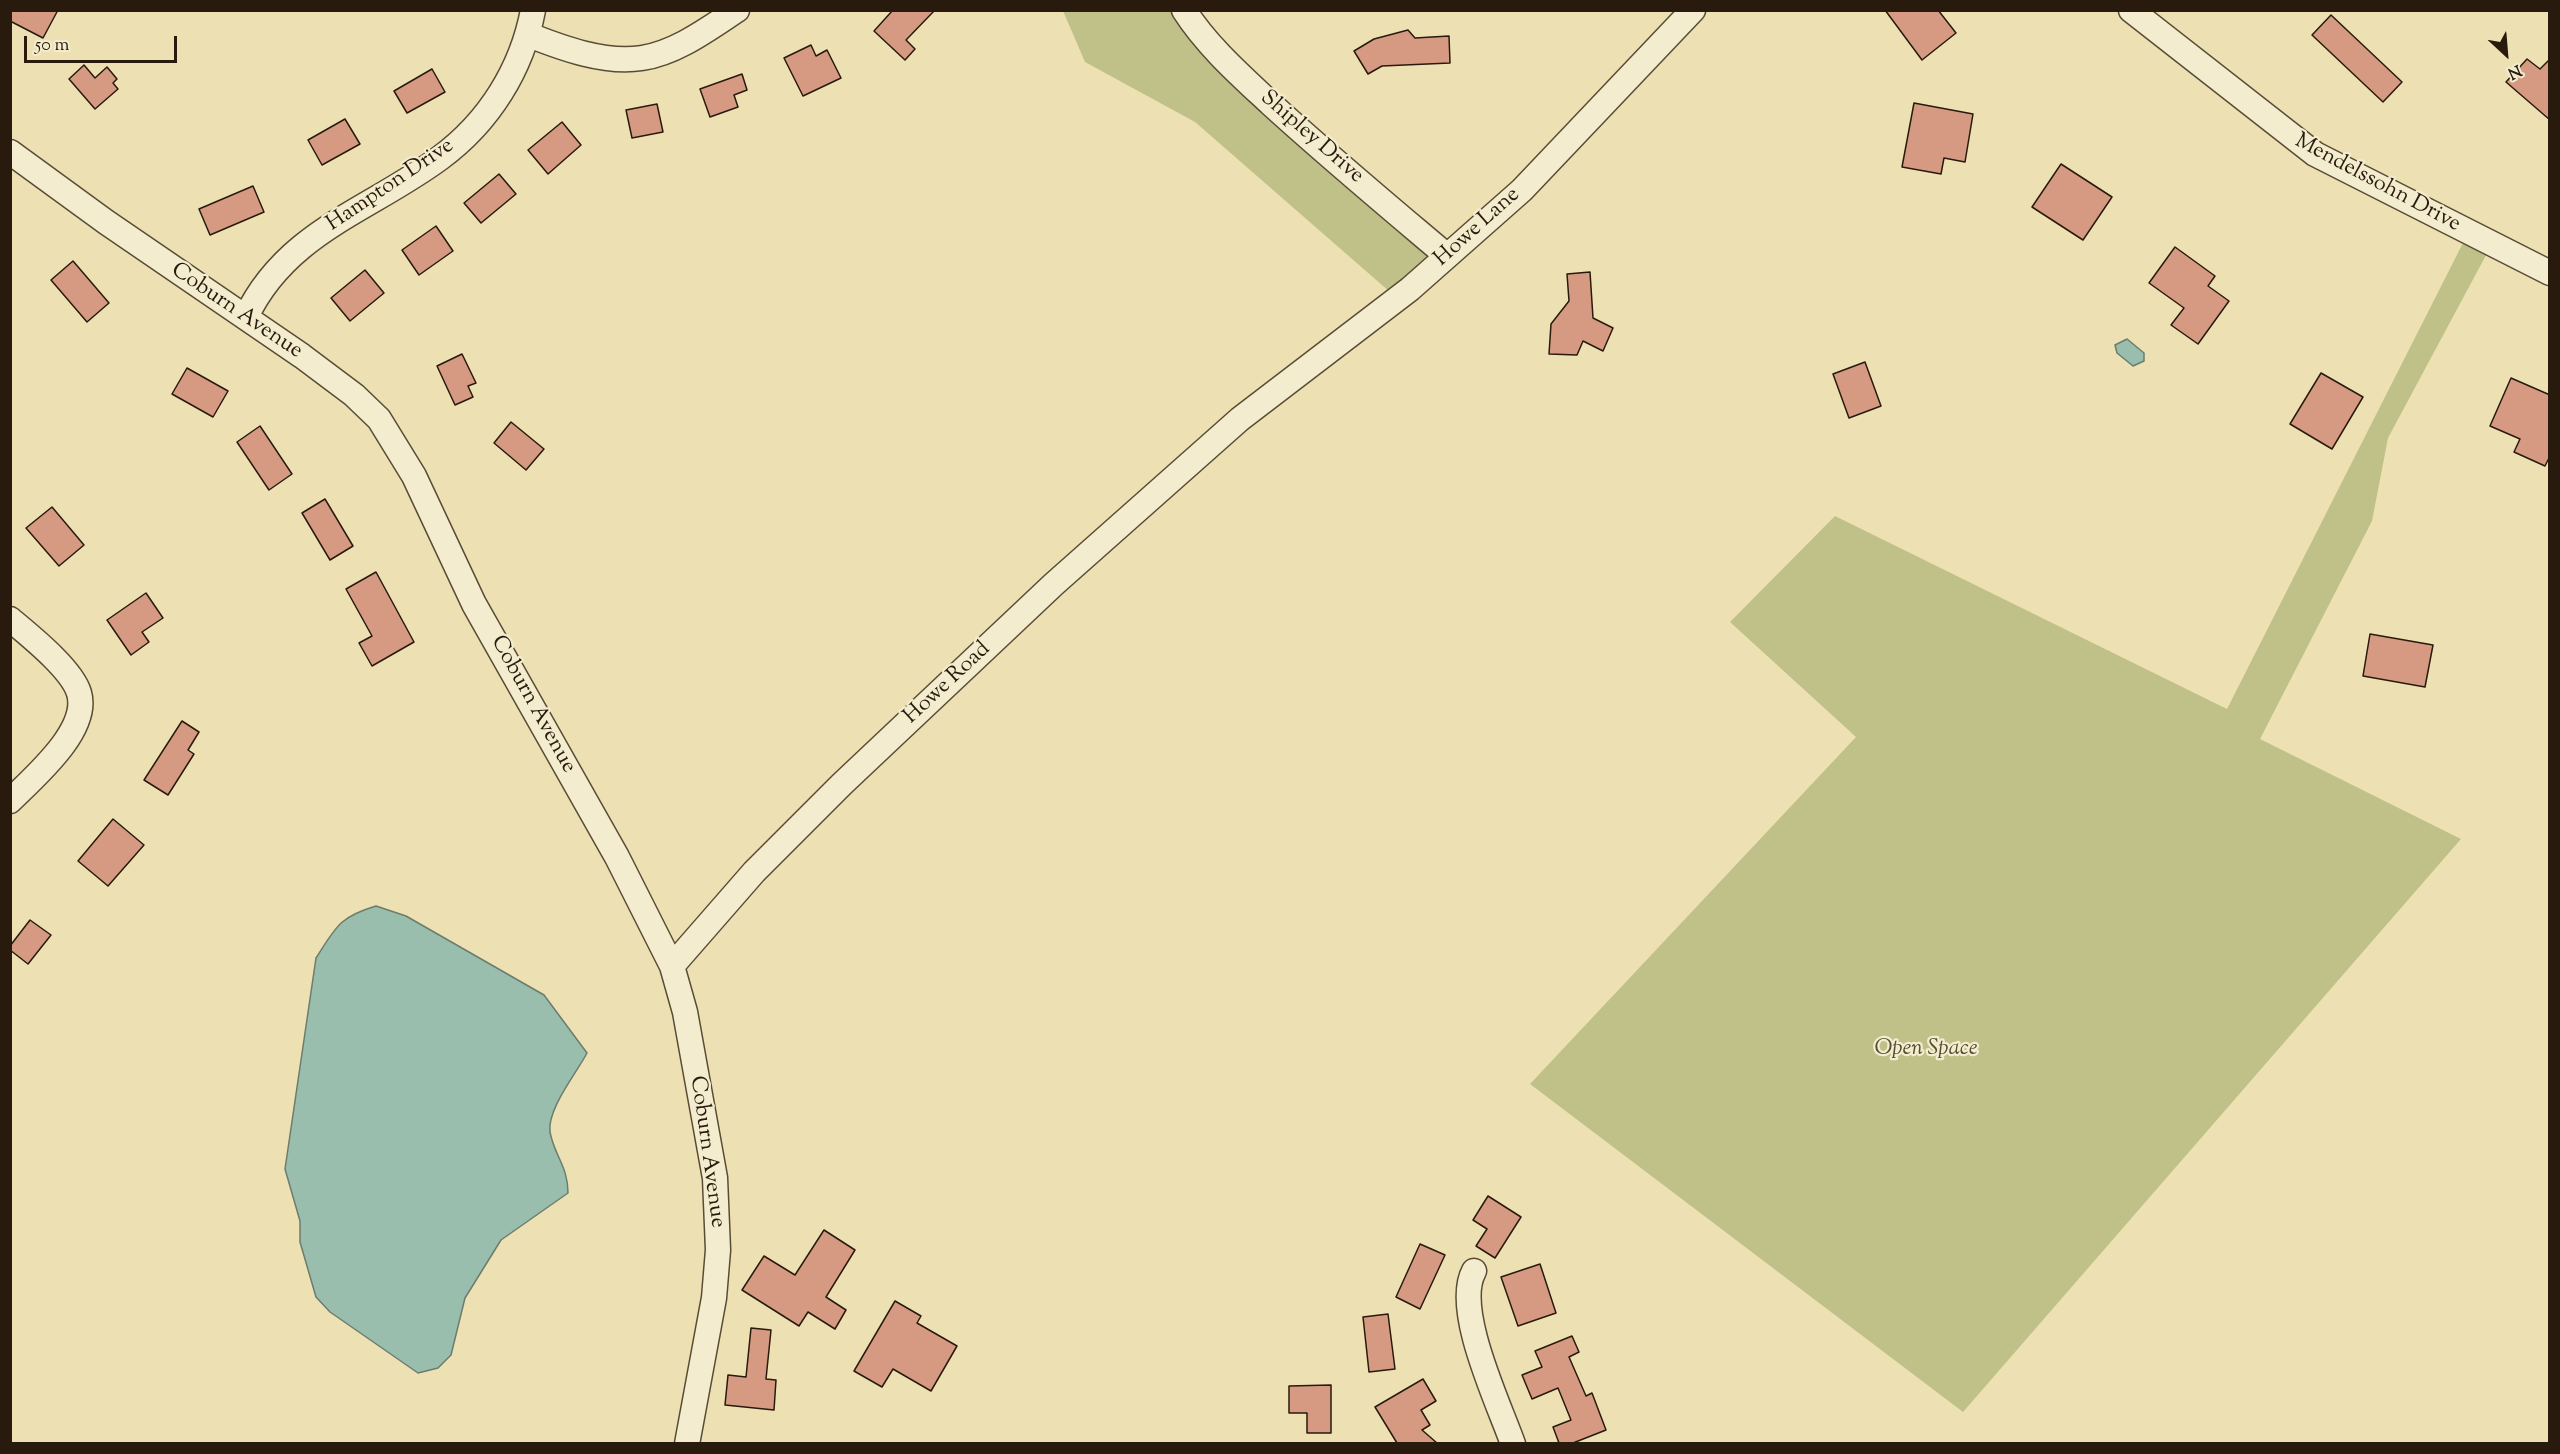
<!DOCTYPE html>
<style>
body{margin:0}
#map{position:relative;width:2560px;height:1454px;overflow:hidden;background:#ede1b3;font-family:"Sorts Mill Goudy",serif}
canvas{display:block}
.frame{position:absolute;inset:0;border:12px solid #281a0c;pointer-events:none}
.north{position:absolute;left:2476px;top:24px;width:60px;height:60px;-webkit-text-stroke:4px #f3ecce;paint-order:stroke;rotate:154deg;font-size:16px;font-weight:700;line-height:24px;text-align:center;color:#281a0c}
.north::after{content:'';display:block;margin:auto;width:21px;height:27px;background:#281a0c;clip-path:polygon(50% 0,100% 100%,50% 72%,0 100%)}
.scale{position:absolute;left:24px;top:36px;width:153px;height:27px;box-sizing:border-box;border:3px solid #281a0c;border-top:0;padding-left:8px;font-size:18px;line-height:21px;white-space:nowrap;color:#281a0c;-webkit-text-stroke:4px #f3ecce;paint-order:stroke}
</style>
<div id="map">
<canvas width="2560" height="1454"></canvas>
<div class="frame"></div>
<div class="north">N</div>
<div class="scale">50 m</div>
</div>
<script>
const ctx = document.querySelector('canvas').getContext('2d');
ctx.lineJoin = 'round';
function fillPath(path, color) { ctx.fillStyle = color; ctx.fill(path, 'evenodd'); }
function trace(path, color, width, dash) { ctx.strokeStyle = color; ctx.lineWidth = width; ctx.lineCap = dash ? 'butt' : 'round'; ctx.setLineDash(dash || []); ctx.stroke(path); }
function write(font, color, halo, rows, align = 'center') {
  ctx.font = font + ' "Sorts Mill Goudy",serif'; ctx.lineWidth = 4.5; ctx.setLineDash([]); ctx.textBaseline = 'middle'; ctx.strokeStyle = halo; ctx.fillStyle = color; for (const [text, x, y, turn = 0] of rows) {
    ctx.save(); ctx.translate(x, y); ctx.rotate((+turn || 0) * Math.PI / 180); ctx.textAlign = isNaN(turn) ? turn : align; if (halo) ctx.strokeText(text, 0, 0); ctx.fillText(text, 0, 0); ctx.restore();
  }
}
fillPath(new Path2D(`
 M1063,11H1184L1447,256L1398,299L1195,122L1085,62Z
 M2468,233L2492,244L2388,438L2372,521L2260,739L2461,839L1963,1412L1530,1084L1856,737L1730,622L1835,516L2227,709Z`), '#c0c188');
const water = new Path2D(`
 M2127,339L2144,353V361L2133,366L2117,353L2115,345Z
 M376,906L406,916L544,995L587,1053C576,1074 547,1109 550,1132C554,1155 568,1166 568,1193L501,1240L465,1298L451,1355L438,1368L418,1373L330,1312L316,1297L300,1242V1221L285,1169L316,958C336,927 339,917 376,906Z`);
fillPath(water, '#99bead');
trace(water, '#6c7c6d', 1.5);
const building = new Path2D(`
 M10,10H58L43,38L10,21Z
 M893,10H935L906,40L915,49L905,60L874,31Z
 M1885,10H1938L1956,33L1922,60Z
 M2331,15L2402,82L2383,102L2312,35Z
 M1408,30L1415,38L1449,36L1450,63L1382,66L1368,74L1354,51L1374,39Z
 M811,45L816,56L827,50L841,78L803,96L784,58Z
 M2527,59L2540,69L2550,59V120L2506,82Z
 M84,65L95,78L107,67L117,79L113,83L118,89L95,109L69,79Z
 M432,69L445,92L407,113L394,91Z
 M742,74L747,90L734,95L738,107L710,117L700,89Z
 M1914,103L1973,114L1965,162L1944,158L1941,174L1902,167Z
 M657,104L663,132L632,138L626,110Z
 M345,119L360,144L322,165L308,140Z
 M562,122L581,145L548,174L528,150Z
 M2061,164L2112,197L2083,240L2032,207Z
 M499,174L516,194L481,223L464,203Z
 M253,186L264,212L210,235L199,209Z
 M436,226L453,251L419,275L402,250Z
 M2175,247L2215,276L2208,286L2229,301L2198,344L2171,325L2184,308L2149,283Z
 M73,261L109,303L87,322L51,280Z
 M365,270L384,293L350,321L331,298Z
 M1590,272L1593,318L1613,328L1603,351L1583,341L1577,355L1549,354L1551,324L1569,301L1567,274Z
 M462,354L476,383L468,386L473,397L455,405L437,366Z
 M1865,362L1881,406L1849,418L1833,374Z
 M187,368L228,391L213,417L172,394Z
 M2321,373L2363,397L2332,449L2290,424Z
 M2511,378L2550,395V456L2545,466L2514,452L2520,439L2490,426Z
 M511,422L544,449L526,470L494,443Z
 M260,426L292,474L269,490L237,442Z
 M325,499L353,546L330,560L302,513Z
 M52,507L84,545L59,566L26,528Z
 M376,572L414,642L372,666L359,643L372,636L346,589Z
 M146,593L163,618L142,632L149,642L131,655L107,620Z
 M2370,634L2433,645L2425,687L2363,676Z
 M182,721L199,732L188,750L194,754L168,795L144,780Z
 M113,819L144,845L108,886L78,861Z
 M30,920L51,935L28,964L10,950V946Z
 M1488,1196L1521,1217L1495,1258L1476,1246L1487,1229L1473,1220Z
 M824,1230L855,1250L826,1297L846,1310L835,1329L808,1312L799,1326L742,1290L764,1256L795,1275Z
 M1420,1244L1445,1255L1420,1309L1396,1297Z
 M1540,1264L1556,1313L1518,1326L1501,1277Z
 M895,1301L921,1316L917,1323L957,1346L931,1391L893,1369L882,1387L854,1371Z
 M1388,1314L1395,1369L1369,1372L1363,1317Z
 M751,1328L771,1330L766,1379L776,1380L774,1410L725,1405L728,1375L746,1377Z
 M1572,1336L1579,1352L1569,1357L1586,1396L1592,1393L1606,1430L1573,1443H1559L1553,1427L1571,1420L1558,1388L1532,1399L1522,1375L1542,1367L1535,1351Z
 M1423,1379L1436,1401L1421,1410L1430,1425L1422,1430L1437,1443H1397L1375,1407Z
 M1331,1385V1433H1307V1413H1289V1386Z`);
fillPath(building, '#d69a83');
trace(building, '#281a0c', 1.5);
const minor = new Path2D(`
 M1184,10C1207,46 1240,75 1271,104C1328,156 1388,206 1447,256
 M2131,10L2315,154L2550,273
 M529,35C562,48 605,64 642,58C676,53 708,29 737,10
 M10,152L106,222L302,356L354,395L379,419L414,476L474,604L617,857L672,966L685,1012L715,1178L718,1250L714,1298L687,1444
 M246,317C286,232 370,210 440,158C489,122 522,69 533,10
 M10,619C29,635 72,669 79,693C90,730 34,777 10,801
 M672,966L754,872L842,784L1054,584L1240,419L1410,289L1522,190L1693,10
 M1474,1271C1453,1309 1499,1404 1513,1444`);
trace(minor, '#594c36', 27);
trace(minor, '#f3ecce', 24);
write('22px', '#281a0c', '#f3ecce', [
 ["Shipley Drive",1311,138,41],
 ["Mendelssohn Drive",2377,184,28],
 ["Hampton Drive",391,186,-34],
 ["Howe Lane",1478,228,-42],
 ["Coburn Avenue",236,312,34],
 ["Howe Road",948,684,-43],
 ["Coburn Avenue",532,705,61],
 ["Coburn Avenue",706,1152,82]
]);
write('italic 22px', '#564c31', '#f3ecce', [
 ["Open Space",1926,1050]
]);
</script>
